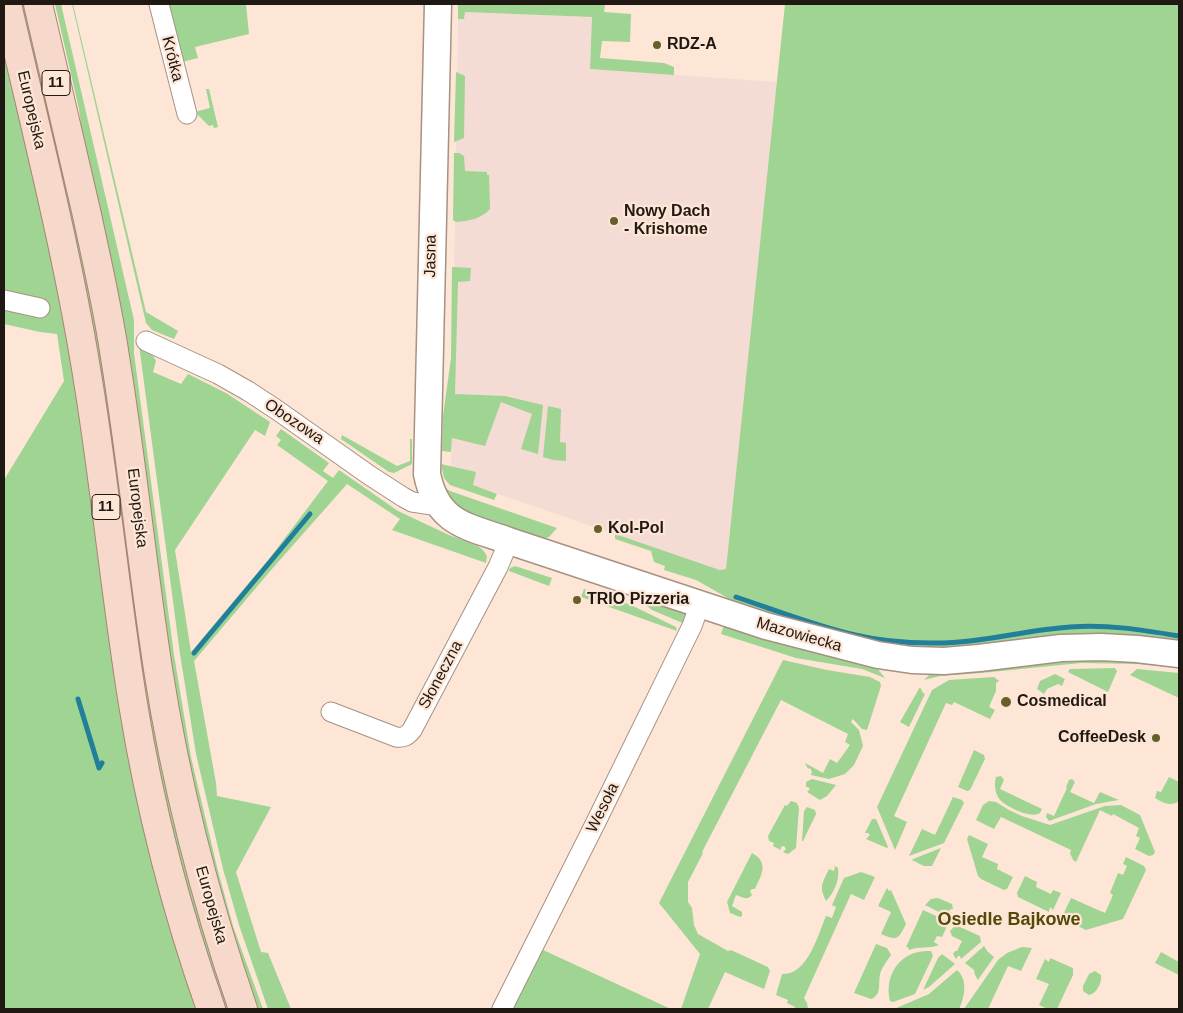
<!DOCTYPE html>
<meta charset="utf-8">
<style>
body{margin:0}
#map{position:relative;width:1183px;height:1013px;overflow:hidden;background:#fee6d6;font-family:Arial,sans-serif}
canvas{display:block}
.frame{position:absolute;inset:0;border:5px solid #201812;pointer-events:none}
</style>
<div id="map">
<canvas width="1183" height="1013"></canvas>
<div class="frame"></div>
</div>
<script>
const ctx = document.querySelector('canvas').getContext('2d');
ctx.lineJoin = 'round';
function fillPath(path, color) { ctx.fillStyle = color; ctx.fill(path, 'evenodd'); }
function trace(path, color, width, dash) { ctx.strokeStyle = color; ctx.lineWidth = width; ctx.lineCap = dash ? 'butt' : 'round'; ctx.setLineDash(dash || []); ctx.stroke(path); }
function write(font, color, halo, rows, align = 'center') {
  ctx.font = font + ' Arial,sans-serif'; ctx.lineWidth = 4.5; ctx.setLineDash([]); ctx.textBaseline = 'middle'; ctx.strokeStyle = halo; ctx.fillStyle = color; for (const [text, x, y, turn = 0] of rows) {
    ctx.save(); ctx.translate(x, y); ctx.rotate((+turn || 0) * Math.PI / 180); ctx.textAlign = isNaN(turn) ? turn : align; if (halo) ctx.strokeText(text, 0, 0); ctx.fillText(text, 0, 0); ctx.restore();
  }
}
fillPath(new Path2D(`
 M465,12L592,17L590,69L777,82L726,569L720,570L451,478L458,19H464Z`), '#f4dbd4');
fillPath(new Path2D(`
 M17,4H29L67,164L233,1009H221L211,979L158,783Z
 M55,4H61L134,320V353L174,655L191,757L218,871L233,926L263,1009H252L196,814L85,160L79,109Z
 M72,4H73L146,312L178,331L174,339L152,330L146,323Z
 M165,4H246L249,34L195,47L198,58L182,62Z
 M458,4H605L604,12L631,14L630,42L602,41L600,58L664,63L674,67V75L590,69L592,17L465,12L464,19H458Z
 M785,4H1179V645L978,650L893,649L770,613L733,601L696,580L664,570L665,566L654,562L651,551L615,539V534L720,570L726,569Z
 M4,29L37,172L201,1009H4V480L64,381L57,334L40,332L4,324Z
 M456,72L465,76L464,138L454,142Z
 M206,89H209L218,127L214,128L213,125L209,126L196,113L198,111L210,108Z
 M454,153H459L464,156L465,171L487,172V175H489L490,209C481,219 469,221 456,222L453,220Z
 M452,267L471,268L470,281L458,282L455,394L505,396L543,405L538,454L521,449L532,414L501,402L485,446L452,438L451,452L442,451L443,416L451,358Z
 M145,331L147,333L152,354L156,361L153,372L181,384L188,374L226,393L270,422L265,436L255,430L175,550L191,652L269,559L328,481L277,445L281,440L276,436L281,429L329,463L323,471L333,478L339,470L398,511L449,535L478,546L483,550L487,556L486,563L392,530L400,519L347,484L272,569L194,661L216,783L217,796L271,807L236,872L261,952L268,953L291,1009H268L239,925L223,869L196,754L180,654L139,345L140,333Z
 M548,406L561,409L560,442L566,443V461L553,460L543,457Z
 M342,435L397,466L410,461V439H412V464L394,473L389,472L341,439Z
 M441,464L476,472L473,485L497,494L494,500L450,485L444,478Z
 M444,487L450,491L557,528L549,537L539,540L476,520L454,506Z
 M515,566L552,578L549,586L509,571L510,568Z
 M584,589L631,605L676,627L677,631L581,597Z
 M640,601L670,604L684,611L686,618L685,624L652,610Z
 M725,622L872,662L885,678L862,669L796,658L721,634Z
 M1062,657L1179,663V668L1137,664L1081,663L981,673L940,676L924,680L930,674Z
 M783,660L827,670L870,677L880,682L881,686L867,730L862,729L853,719L851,722L859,730L863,746L854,765L845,774L829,779L811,775V774L812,772L810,768L808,769L805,763L823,773L830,759L837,763L850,745L845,742L848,734L781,700L702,852L703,853L688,882V902L692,908L694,925L698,934L728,951L731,950L768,967L770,971L764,989L725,972L708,1009H681L700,954L659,903Z
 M1115,668L1117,671L1108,692L1068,672L1070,669Z
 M1137,669L1179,673V698L1130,675Z
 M1055,674L1065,679L1062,686L1058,684L1047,689L1044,694L1037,689L1040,681Z
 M994,677L999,681L996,683V691L989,707L995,710L990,719L954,702L952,705L946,703L894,816L907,822L895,850L877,807L932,690L949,680Z
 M920,687L923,693L925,694L909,727L900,722Z
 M974,750L984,755L985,759L970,790L967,791L958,787Z
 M1001,776L1004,780L1000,789L1042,809L1040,813C1031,819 1007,807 1000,800C995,794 994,784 996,777Z
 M1169,777L1179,782V801C1171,807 1163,803 1155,798L1157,791L1161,792Z
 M812,779L836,785L827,796L820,800L807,792L810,789L808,787H806V782Z
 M1072,779L1075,782L1070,792L1094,803L1100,792L1119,800L1096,804L1049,821L1046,817L1047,813L1054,816L1067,788L1066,787L1069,780Z
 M953,797L962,800L964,803L944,843L909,856L922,829L935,835Z
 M791,801L797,803L799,808L796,848L788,854L783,852L786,849L784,846L781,847V850L773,846L774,843L769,841L768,836L785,805L787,806Z
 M989,801L996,802L1009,810L1022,816L1050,825L1105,806L1121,805L1140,815L1155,852L1153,855L1149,856L1135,849L1140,838L1136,836L1139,828L1113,814L1112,816L1100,810L1076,862L1073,860L1070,853L1071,850L1001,817L994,829L976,820L983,805Z
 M807,807L815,810L816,814L803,841H802L804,811Z
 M872,819H876L888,847L887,848L866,839L870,835L868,833H865Z
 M969,835L988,844L982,857L998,864L997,869L1013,877L1007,889L1004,890L981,879L978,876L967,839Z
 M941,848L932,866H924L912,860L913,859Z
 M752,853C770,863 761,875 755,889H752L750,891L752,895C747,901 742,897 736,895L732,906L742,912V916L740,917L730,913L727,902Z
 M1126,857L1144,866L1146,870L1123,919L1086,930L1064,919L1063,915L1071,898L1105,913L1113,895L1110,893L1118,873L1123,875L1127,866L1123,864Z
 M835,866L838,868C840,879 834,893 826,901C819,886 822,884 829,869L834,871Z
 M861,872L875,877L864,900L851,894L804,998L807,1003L808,1009H794L795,1007L787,1003L788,1000L776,995L782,974C807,976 818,935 826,916L832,918L836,907L832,905L844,878Z
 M1025,876L1037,882L1036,887L1051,894L1053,890L1061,893L1053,910L1050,907L1049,912L1018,897L1017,893Z
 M887,888L889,891L891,890L906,924C898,940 897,941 881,934L891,912L878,906Z
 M938,898L952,904L953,909H951L949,911L952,913L947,916L925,905L931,899Z
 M923,910L945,920L947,926L942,937L937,936L934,942L939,945C929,949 919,946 909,950L908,947H906Z
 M954,927H960L980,936L981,942L961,959L960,956H958L956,959L953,954L955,951H957L962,941L952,936L950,931Z
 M876,944L887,948L891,955C887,961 882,967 880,974C878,984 882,995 871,999L854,993Z
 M984,946L987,951L994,957L978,980L975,975L974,970L965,963Z
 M1022,947L1032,948L1021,971L1008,966L988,1009H964L998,960L1007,953Z
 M541,949L671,1009H510Z
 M926,951H931L933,956L915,994L893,1002L890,1001C884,976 899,952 926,951Z
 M1161,952L1179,962V975L1155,963Z
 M942,954L955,964L929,987L923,990L938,958Z
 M1050,958L1073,968V975L1057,1009H1048L1039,1005L1049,984L1036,979L1045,959L1049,962Z
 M957,970C968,979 965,997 959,1009H894L929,994Z
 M1095,971L1101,975C1102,983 1097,993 1089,995L1083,991V986L1089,974Z`), '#9fd493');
trace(new Path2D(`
 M736,597C775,610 815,626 855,635C880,641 906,643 931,643C978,644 1024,630 1070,627C1107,624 1143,630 1179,636
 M194,653L310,514
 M78,699L99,768L102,763`), '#217f9a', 5);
const street = new Path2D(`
 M159,4L187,114
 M4,300L40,308
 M146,341L218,374L248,391L277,410L369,475L403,497L412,502L439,506
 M331,712L396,737C404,738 407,736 412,730L498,567L509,541
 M502,1009L595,824L692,626L700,604`);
const secondary = new Path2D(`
 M438,4L427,474C437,524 467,526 509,541L766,626L878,655L912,660L944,661L979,658L1061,648L1101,647L1137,649L1179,654`);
const primary = new Path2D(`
 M7,4C36,131 69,258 89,387C106,493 116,599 133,704C150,808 176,910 211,1009
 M38,4C54,74 71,144 87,215C97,262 108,309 115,357C132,461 142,565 158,669C176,785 205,898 243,1009`);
trace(street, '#a79182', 21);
trace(secondary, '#a79182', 29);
trace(primary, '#a78573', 30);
trace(street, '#fff', 19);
trace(secondary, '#fff', 26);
trace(primary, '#f6d9ca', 28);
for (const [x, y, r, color] of [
 [657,45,5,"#675f2b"],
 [614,221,5,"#675f2b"],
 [598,529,5,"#675f2b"],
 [577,600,5,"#675f2b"],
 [1006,702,6,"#675f2b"],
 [1156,738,5,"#675f2b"]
]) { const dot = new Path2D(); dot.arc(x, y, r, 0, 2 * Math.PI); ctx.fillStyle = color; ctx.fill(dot); trace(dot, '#fee6d6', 2); }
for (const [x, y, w] of [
 [56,83,28],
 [106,507,28]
]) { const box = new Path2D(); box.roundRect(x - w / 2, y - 12.5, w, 25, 4); ctx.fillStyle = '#fee6d6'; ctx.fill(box); trace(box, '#201812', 1); }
write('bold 15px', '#201812', null, [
 ["11",56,83],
 ["11",106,507]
]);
write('bold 16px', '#201812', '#fee6d6', [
 ["RDZ-A",667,45],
 ["Nowy Dach",624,212],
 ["- Krishome",624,230],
 ["Kol-Pol",608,529],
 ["TRIO Pizzeria",587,600],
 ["Cosmedical",1017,702],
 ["CoffeeDesk",1146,738,"right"]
], 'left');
write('16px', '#201812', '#fee6d6', [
 ["Krótka",172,59,76],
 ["Europejska",31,110,77],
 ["Jasna",431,256,-89],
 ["Obozowa",294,422,34],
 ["Europejska",137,508,83],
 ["Mazowiecka",799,635,16],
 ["Słoneczna",441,675,-62],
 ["Wesoła",603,808,-64],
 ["Europejska",211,905,74]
]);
write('bold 18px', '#534908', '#fee6d6', [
 ["Osiedle Bajkowe",1009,920]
]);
</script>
